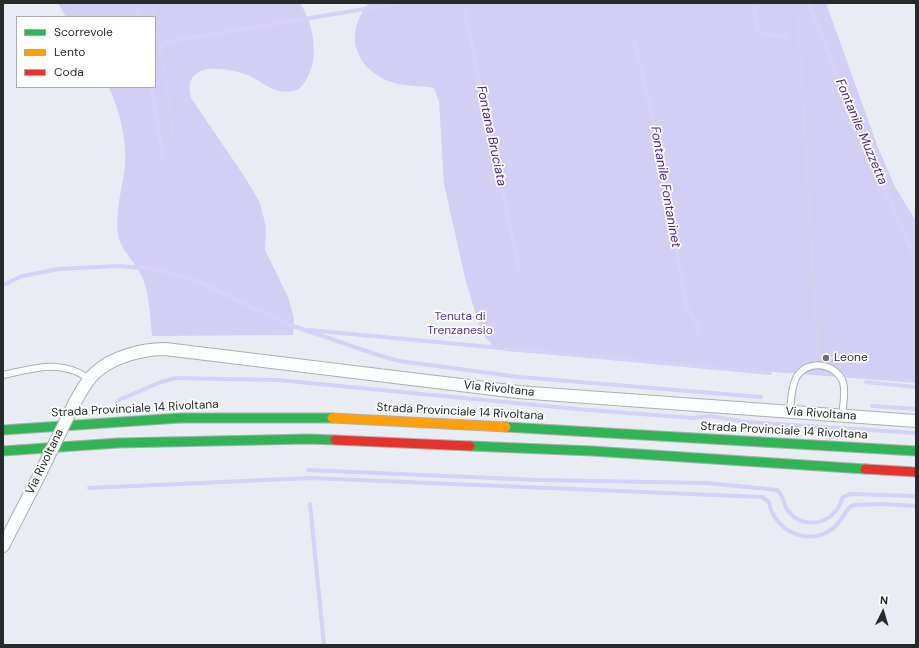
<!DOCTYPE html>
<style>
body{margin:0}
#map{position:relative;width:919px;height:648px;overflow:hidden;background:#eef8f3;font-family:"DM Sans",sans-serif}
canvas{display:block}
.frame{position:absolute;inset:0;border:4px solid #242b28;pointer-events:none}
.legend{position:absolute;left:16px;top:16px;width:140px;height:72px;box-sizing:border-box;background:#fff;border:1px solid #a7aaa9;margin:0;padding:5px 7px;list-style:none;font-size:12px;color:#242b28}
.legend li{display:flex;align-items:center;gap:8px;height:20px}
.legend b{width:20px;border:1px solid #a7aaa9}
.north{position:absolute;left:863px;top:592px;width:40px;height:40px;-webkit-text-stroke:3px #fff;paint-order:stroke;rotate:5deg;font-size:11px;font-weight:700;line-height:16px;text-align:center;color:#242b28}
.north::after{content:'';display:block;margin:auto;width:14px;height:18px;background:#242b28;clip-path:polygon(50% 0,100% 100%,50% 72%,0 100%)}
</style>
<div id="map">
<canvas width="919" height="648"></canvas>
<div class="frame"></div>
<ul class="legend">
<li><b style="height:5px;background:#30b455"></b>Scorrevole</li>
<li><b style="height:5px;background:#ff9f0a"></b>Lento</li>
<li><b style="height:5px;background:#e5322d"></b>Coda</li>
</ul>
<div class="north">N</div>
</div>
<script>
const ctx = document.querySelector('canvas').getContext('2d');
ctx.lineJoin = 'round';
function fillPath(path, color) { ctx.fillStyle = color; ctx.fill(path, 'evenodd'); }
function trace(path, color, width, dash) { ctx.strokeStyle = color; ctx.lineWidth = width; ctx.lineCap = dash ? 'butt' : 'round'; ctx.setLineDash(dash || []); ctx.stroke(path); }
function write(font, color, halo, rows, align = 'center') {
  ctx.font = font + ' "DM Sans",sans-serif'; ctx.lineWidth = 3.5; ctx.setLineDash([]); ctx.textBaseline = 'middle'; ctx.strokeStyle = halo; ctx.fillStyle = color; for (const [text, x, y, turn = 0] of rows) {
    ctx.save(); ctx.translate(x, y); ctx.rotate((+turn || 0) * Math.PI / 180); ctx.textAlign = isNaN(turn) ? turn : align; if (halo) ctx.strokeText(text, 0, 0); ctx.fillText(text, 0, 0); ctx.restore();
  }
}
fillPath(new Path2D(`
 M3,3H916V645H3ZM17,17H155V87H17Z`), '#e9ecf3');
fillPath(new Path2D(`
 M58,3H300C315,26 322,67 299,89C291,92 283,93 275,90C265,86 257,79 248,75C233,70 196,61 190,83C189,87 190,94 191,98L246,179L260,203L266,227L265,250L288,297L294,318L293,335L152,336C150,316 150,291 140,273C134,260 119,248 118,234C115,211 122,190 125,167C127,140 120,112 109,87H155V17H66Z
 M369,3H826L877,145L895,187L916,221V383L505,351L492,345L481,331L466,282L444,184L439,101L434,88C421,85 407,87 394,83C356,71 342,34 369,3Z`), '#d3cef4');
trace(new Path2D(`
 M135,3L138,17
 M463,3L519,269
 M754,3L758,33L787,37
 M809,3L858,129L916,260
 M634,40L655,126L686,305L696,322L699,333
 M166,42L400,3
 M151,87L163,156
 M3,285L22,276L59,269L118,266L154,269L191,278L287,324L378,355L399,361L519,377L761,397
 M308,330L770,373
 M866,382L916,387
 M119,400L161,382L176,378L278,380L577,409L693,418L710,416L746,422L916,433
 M872,406L916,409
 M308,470L539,480L707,483L777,490C784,495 783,506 789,512C800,526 822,526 834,513C839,509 841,502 843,497L850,494L916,496
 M89,488L311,478L762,497L769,502C774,531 808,547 832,529C841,523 843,514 850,507L854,505L883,504L916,506
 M310,504L324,645`), '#d6d1f6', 4);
const lane = new Path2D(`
 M3,375C36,368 60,359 90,379
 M790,412C791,401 791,388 796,378C806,359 835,362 843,382C846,392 843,405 842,416`);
const street = new Path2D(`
 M75,402C81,392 86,381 95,373C112,357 142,349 165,349L518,392L916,421
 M3,546L40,474`);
const fast = new Path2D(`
 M506,427L916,451
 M3,430L180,418H332
 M470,446L592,451L865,469
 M3,451L118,443L309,439L335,440`);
const slow = new Path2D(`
 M332,418L506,427`);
const jam = new Path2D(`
 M335,440L470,446
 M865,469L916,472`);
trace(lane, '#a9b1ad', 8);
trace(street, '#a9b1ad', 14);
trace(fast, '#a9b1ad', 11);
trace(slow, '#a9b1ad', 11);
trace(jam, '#a9b1ad', 11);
trace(new Path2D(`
 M151,3L154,17
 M797,3L818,358
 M155,22L164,65L173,136`), '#dbdedd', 2.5, [1, 3]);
trace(lane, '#fcfefd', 6);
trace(street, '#fcfefd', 12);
trace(fast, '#30b455', 9);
trace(slow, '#ff9f0a', 9);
trace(jam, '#e5322d', 9);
const streetBridge = new Path2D(`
 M40,474L75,402`);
trace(streetBridge, '#a9b1ad', 14, []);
trace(streetBridge, '#fcfefd', 12);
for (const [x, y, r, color] of [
 [826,358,4,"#6b736f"]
]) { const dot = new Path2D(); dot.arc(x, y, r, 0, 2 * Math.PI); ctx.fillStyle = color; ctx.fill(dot); trace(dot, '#fff', 1.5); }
write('12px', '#57339a', '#fff', [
 ["Tenuta di",460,317],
 ["Trenzanesio",460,331]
]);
write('12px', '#242b28', '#fff', [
 ["Leone",834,358]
], 'left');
write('12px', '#242b28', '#fff', [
 ["Via Rivoltana",499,389,6],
 ["Strada Provinciale 14 Rivoltana",135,409,-3],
 ["Strada Provinciale 14 Rivoltana",460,412,3],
 ["Via Rivoltana",821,414,4],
 ["Strada Provinciale 14 Rivoltana",784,431,3],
 ["Via Rivoltana",45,462,-64]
]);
write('italic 13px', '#4b248b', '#fff', [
 ["Fontanile Muzzetta",861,132,67],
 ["Fontana Bruciata",491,136,78],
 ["Fontanile Fontaninet",665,187,80]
]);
</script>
